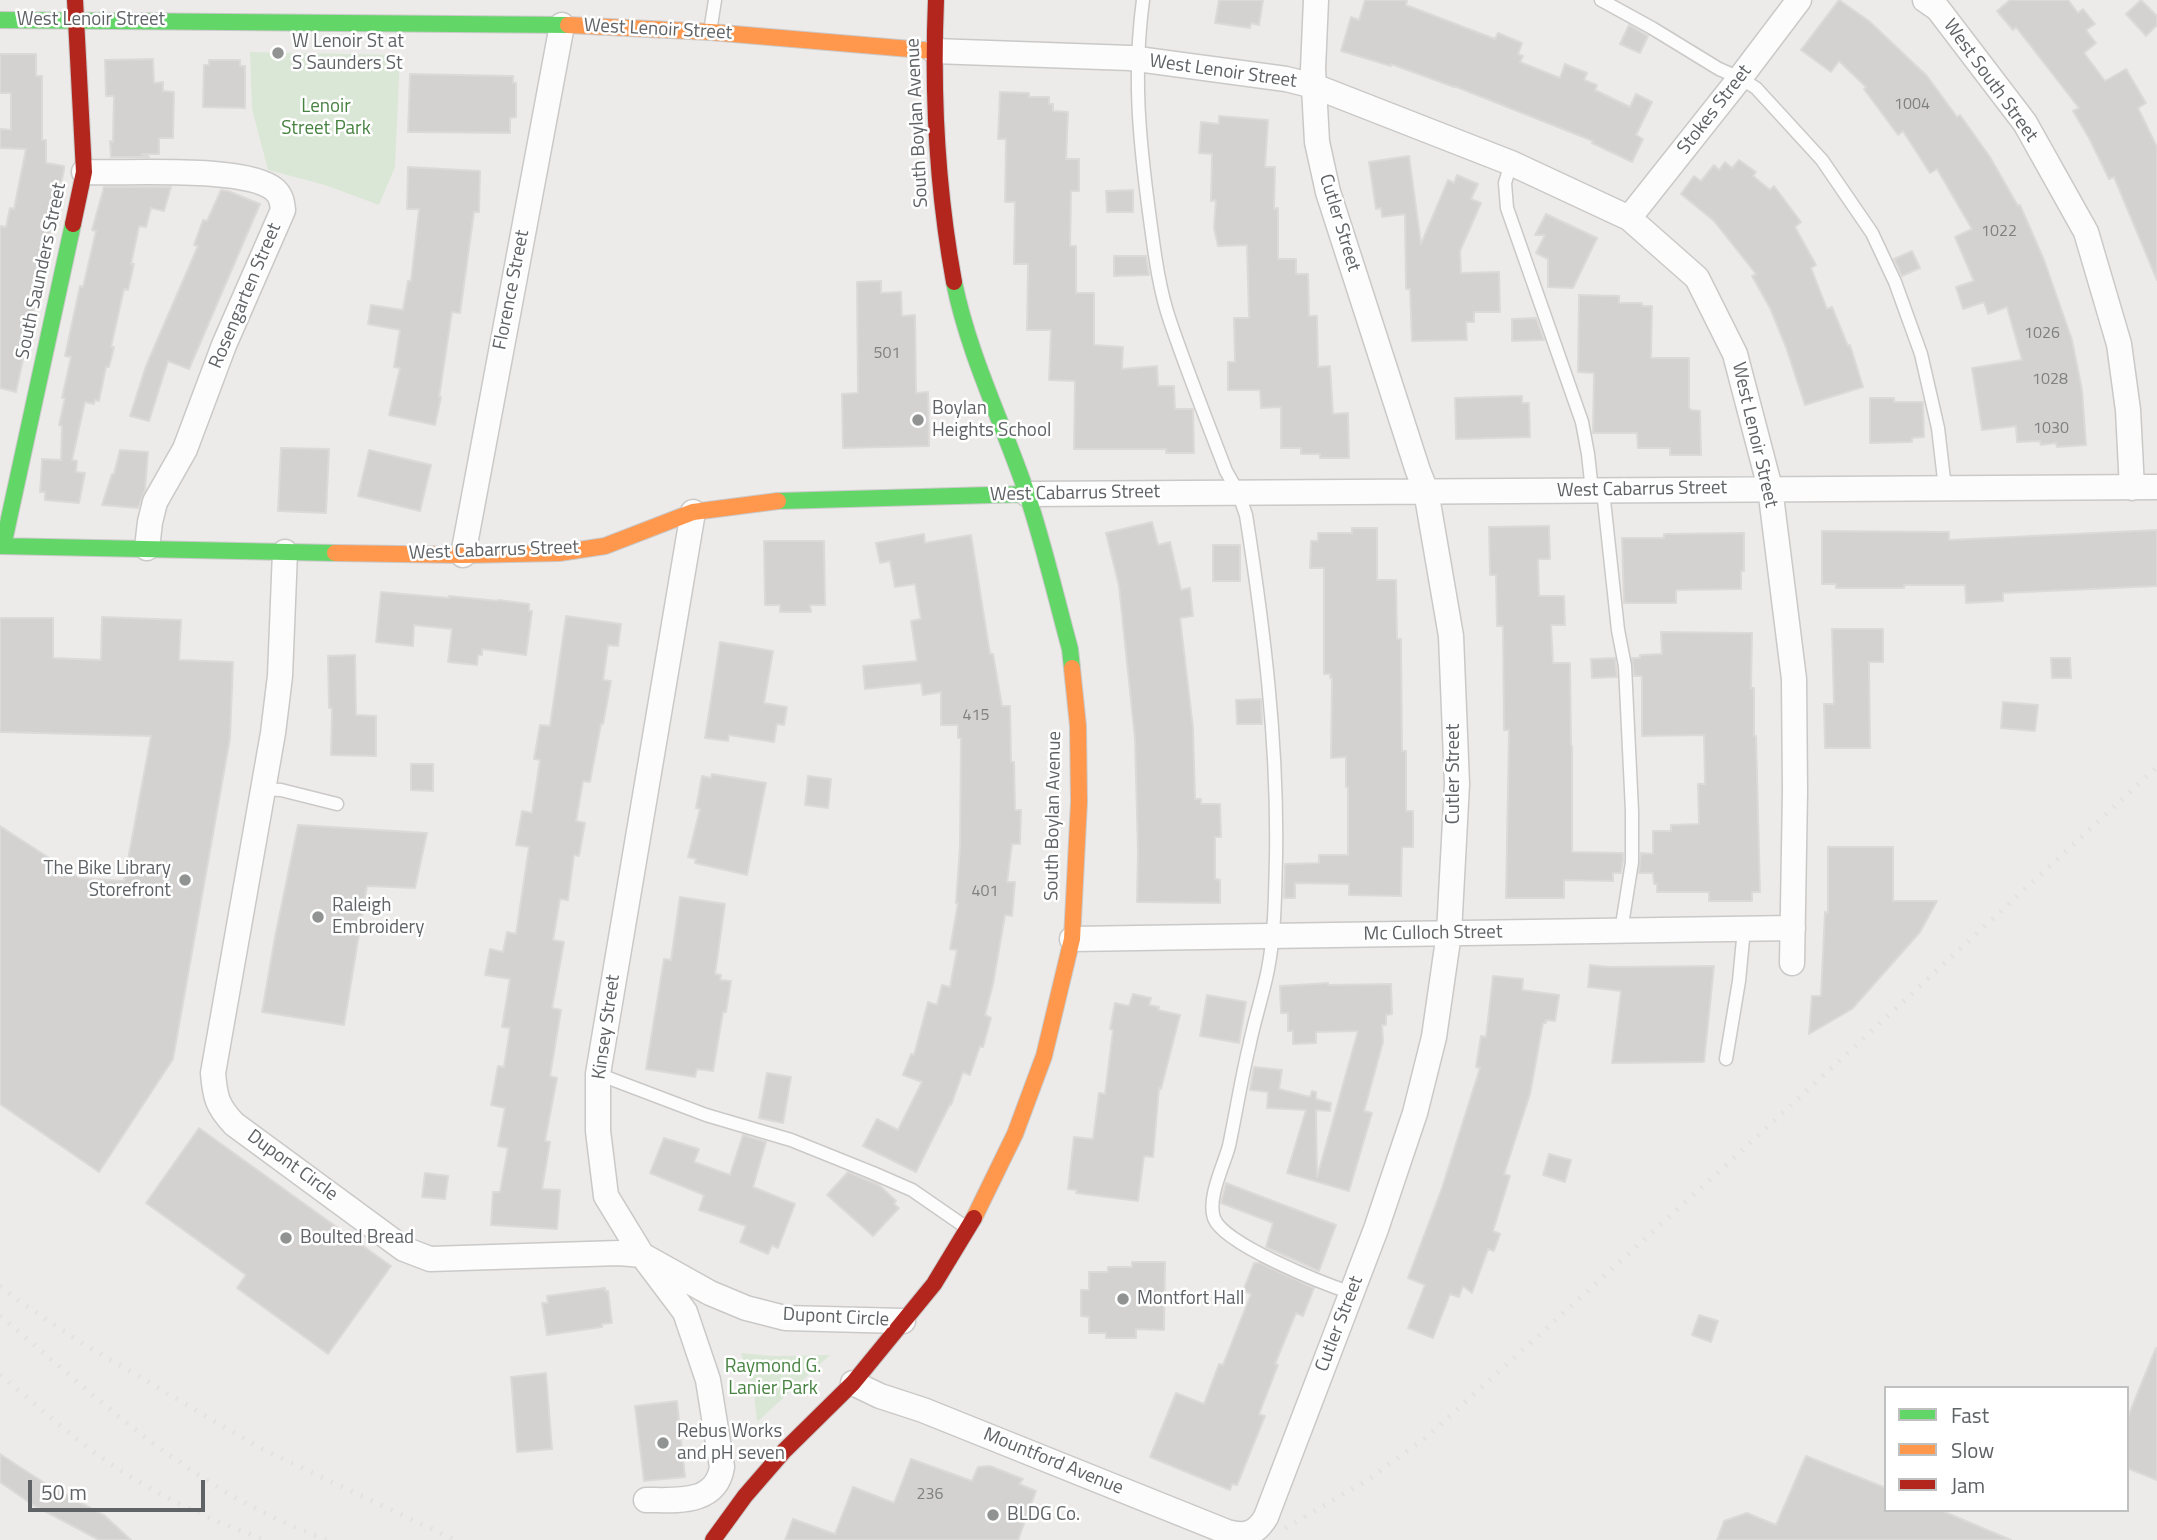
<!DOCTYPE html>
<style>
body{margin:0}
#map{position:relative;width:2157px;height:1540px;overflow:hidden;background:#edebe9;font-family:"Titillium Web",sans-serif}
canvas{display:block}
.legend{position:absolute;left:1884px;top:1386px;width:245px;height:126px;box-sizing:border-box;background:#fff;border:2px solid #bfc1c1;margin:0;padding:9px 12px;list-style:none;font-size:21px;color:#5f6365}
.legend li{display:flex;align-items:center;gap:14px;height:35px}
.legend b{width:35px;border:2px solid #bfc1c1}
.scale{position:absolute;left:28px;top:1480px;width:177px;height:32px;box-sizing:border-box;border:4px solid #5f6365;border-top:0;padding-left:9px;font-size:21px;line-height:24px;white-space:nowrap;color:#5f6365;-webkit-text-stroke:5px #fff;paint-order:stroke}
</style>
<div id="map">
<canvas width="2157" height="1540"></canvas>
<ul class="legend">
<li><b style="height:9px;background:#63d668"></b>Fast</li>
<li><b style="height:9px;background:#ff974d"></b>Slow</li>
<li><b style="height:9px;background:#b3261e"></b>Jam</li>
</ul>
<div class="scale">50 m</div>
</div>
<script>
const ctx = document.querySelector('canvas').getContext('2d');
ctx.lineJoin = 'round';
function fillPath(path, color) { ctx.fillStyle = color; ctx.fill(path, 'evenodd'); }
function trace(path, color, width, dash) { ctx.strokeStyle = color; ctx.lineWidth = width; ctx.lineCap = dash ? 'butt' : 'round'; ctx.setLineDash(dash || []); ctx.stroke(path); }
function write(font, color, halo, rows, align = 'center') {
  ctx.font = font + ' "Titillium Web",sans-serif'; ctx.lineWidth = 5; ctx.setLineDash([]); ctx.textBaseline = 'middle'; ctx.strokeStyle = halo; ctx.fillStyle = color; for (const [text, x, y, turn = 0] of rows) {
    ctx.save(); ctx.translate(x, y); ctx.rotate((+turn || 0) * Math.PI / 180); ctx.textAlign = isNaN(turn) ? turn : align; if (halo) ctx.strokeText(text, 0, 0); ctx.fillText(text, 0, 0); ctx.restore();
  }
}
fillPath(new Path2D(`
 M250,52L400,55L395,167L379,205L325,185L268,170L252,109Z
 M741,1353L773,1356L830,1355L757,1422L754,1393Z`), '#dae7d6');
const building = new Path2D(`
 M1219,0H1263L1259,25L1251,23L1250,28L1215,23Z
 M1365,0H1407L1406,5L1495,39L1498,33L1522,43L1518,54L1523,56L1520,62L1560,78L1565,64L1587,73L1584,80L1597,85L1595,90L1630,107L1636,94L1652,102L1636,135L1643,139L1632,162L1592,143L1593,141L1454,86V87L1391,64V66L1341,51L1351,17L1359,20Z
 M1839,0L1869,21L1927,76L1957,117L1960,115L1990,157L2018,206L2020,205L2044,260L2072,340L2082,390L2086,445L2057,447L2056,443L2041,445L2040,441L2017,442L2016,426L1982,430L1972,368L2022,360L2007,307L1988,314L1984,302L1963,309L1956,287L1974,281L1955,237L1972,229L1937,169L1930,173L1903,131L1898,135L1864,89L1866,87L1839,61L1831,72L1801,50Z
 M2010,0H2068L2078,13L2083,9L2095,24L2086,30L2096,43L2084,53L2105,81L2126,69L2146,103L2138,108L2157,147V280L2114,177L2109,179L2089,138L2073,111L2079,108L2016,27L2013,30L1997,11Z
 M2141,0L2157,16V25L2146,36L2126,14Z
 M1629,25L1648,36L1640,53L1620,44Z
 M0,54H36V76H42V140H46V163L64,166V170L46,251L44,250L35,289L38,290L16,392L0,388V226L6,227L10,208L14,209L26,149L0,148V129L11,130V93H0Z
 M153,59L154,83L163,82V91L174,92L173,138H159V154H142L149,157H111L110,141L113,142L114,96H106L105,60Z
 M209,60H240V66H245V108L203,107L204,65H209Z
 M410,74L513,76V83H516V117L510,118V133L408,132Z
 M1000,92L1029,93V97H1049V104H1053V111L1068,112L1066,159H1079V191H1071L1070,246H1076V293H1094V345L1123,347L1122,369L1157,366L1158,386H1174L1175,409H1193L1194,453H1166V449H1074L1075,381L1049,380L1051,330H1027L1028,264H1014L1015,202H1005L1006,139H998Z
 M1219,116L1268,120L1265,167H1275L1274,209L1278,208V259H1296V274H1308L1309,316H1317L1318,367L1330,366L1333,414L1348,413L1349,458H1320V454H1301V448H1281V407L1261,408L1260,390H1228V362H1235L1234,318H1249L1247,245L1218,246L1214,228L1216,200L1211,201L1212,154L1199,153L1201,122L1219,124Z
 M1409,156L1421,244L1448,180L1454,183L1457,175L1478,184L1471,199L1481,203L1460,251L1461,273L1499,272L1500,312H1474V322H1466L1467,340L1412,341L1410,289H1406L1405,214L1382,217L1381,208L1376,209L1369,162Z
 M1739,160L1756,172L1753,176L1770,190L1774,186L1801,222L1795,227L1816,265L1811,268L1827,309L1832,307L1848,346L1850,345L1863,387L1805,405L1786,347L1770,308L1752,276L1756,274L1714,221L1681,194L1694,176L1701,181L1714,165L1719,170L1725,162L1732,168Z
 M408,167L480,171L479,212H474L460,313L452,312L439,397H441L435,425L389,415L400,368L394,367L400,330L368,324L371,305L403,310L408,281H411L419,209H407Z
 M104,187H171L164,211L151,208L146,227L139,226L131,264H134L128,290L124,289L111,347H114L109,367H106L99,401L95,400L94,404L85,402L72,460L77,461L76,472L85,473L79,503L45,500V492H40L42,462V459L61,460L62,426L59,425L65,398H62L71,357L65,356L80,286L83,287L96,231L92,230Z
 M221,190L228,191L260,204L189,369L168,361L149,421L130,416L146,366L198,246L194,245L203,220L207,221Z
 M1133,190V212H1107L1106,191Z
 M1546,214L1597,238L1573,288L1548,287V259L1536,253L1545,235H1535Z
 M1912,251L1920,268L1902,276L1894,259Z
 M1114,256H1146L1149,275L1114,276Z
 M881,281V293L901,292L902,316L915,315L916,393L928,392L929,446L843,448L842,394L858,393L857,282Z
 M1579,295L1619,296V303H1642V306H1652L1651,358H1689V407L1691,410L1700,411L1701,455H1670V448H1638L1637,433H1593L1594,373L1578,372Z
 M1536,318L1544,340L1512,341V319Z
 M1522,396V403H1529L1530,437L1456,439L1455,398Z
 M1870,398H1894V402H1923L1924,437L1912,438V442L1870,443Z
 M281,448L329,449L326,513L278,511Z
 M120,450L148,452L145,490L138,508L102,505L112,474H114Z
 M369,450L431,465L420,511L358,496Z
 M1152,522L1158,545L1170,542L1181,590L1190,588L1193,616L1180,618L1193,728L1195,799H1201V804H1220L1221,837H1215V879L1220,880V903L1137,902L1138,851L1135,739L1119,586L1106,533Z
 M1549,526L1550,559H1538L1539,596H1564L1565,625H1551L1553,663H1570L1571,746H1572V852L1623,853V861L1621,873H1613V881L1564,880V898H1506L1509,730H1504L1503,626H1497L1496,575H1490L1489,527Z
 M1352,528H1377V580H1396L1397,639H1401L1402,751H1406V811H1413V847H1402L1401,896L1349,895V884L1295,883V898H1284L1285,864L1319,863V855H1348V787H1346V757L1331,758L1332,678H1330V674H1324V568H1310L1311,541H1318V533H1352Z
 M2157,530V586L2003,593V601L1966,603L1965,585H1904V588H1836V584H1822V531L1949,532V540Z
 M1744,533V571H1741V589L1676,590V603H1624L1622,538H1664V534Z
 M924,534L925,543L971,535L990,654H993L1002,706H1010L1011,762H1014L1015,810H1021L1020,844H1012L1007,882H1015L1012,916L1005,915L993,984L985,1015L991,1018L983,1047L980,1046L970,1075L963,1072L951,1105L950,1104L916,1172L863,1146L877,1119L898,1130L922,1082L903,1075L911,1054L914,1055L928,1002L937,1005L942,985L950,987L957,950L950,949L958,903H956L960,847L961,738H958V725H941V692L923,695L921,683L865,689L863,666L917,661L911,621L921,619L915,584L895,587L890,561L880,563L876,543Z
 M764,541H824L825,605H810L811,612H780V605H765Z
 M1213,545H1240V581H1213Z
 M381,592L449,598V596L498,601V600L529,604V611H532L526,655L482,649V655H478L477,665L448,662L452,629L414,625L413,646L376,642Z
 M566,616L621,624L618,646L608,645L603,680L611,681L603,724H601L590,782L583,781L576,821L585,823L579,856L574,855L568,900L560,899L553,940L564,942L552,1008L561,1010L550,1076L557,1078L545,1141L550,1142L542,1189L560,1190L557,1229L491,1225L493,1192H500L508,1148L498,1146L505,1108L491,1105L498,1066L504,1067L510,1028L502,1027L510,979L485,975L490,949L503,952L507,932L516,934L529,847L516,845L522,811L532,813L540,760L534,759L540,725L550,726Z
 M102,617L181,620L179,660L233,662L230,738L173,1059L99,1172L0,1104V826L80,878L124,881L151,736L0,732V618H53V658L101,660Z
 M1832,629H1883V662H1869L1870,748H1825L1824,704H1834Z
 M1661,632L1752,633L1751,688H1754V736H1756L1760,892H1752V901H1709V892H1657V884H1654L1653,873H1639L1641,853L1653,854V831H1671V825L1699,824L1698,784H1705L1704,735L1642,736V676H1634L1632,658H1640V655L1662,654Z
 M720,642L773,651L764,703L787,707L784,725L777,724L774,742L729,735L728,741L705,738Z
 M355,655L356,715L376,716V756L331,755L332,708H329L328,656Z
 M1615,658L1617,677L1592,678L1591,659Z
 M2051,658H2070L2071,678H2052Z
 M1261,699L1262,724H1237L1236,700Z
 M2003,702L2038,705L2035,731L2001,728Z
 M411,764H433V791L411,790Z
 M712,774L766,783L747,875L695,863L696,859L688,857L700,809L696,808L702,776L711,778Z
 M808,776L831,779L828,808L805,805Z
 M298,825L427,833L415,888L367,886L344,1025L262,1012L275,937Z
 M1828,847H1893V901H1937L1920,932L1852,1009L1809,1034L1812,996H1821L1825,912L1828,913Z
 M680,897L725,904L715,974L721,975L720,980L731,981L726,1012H723L713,1071L697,1069L695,1077L646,1069L664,959L671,960Z
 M1590,965L1609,967L1714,966L1704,1062L1612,1063L1621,991L1588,987Z
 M1493,976L1523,979L1522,990L1559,995L1555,1021L1546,1020V1023H1543L1530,1094L1504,1174L1510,1176L1493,1231L1500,1234L1494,1251L1488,1249L1472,1293L1463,1286L1459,1297L1450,1294L1433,1338L1408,1328L1425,1285L1408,1278L1442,1188L1480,1068L1476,1067L1481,1036L1486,1037Z
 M1328,983V985L1391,984L1392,1014L1386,1015V1025H1382L1383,1042L1364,1111L1372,1113L1349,1191L1287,1173L1306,1110L1267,1108L1268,1092L1250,1090L1254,1067L1282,1070L1279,1089L1310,1097L1312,1091L1316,1092V1099L1331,1103L1330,1111L1316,1110L1317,1177L1358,1031L1316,1032V1043L1293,1044V1031H1288V1013H1281L1280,986Z
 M1133,994L1151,998L1149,1005L1159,1007L1158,1010L1180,1015L1161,1089L1159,1088L1153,1157L1144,1156L1138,1201L1076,1193L1077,1190L1068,1189L1074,1137L1093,1139L1099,1093L1105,1094L1113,1030L1110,1029L1115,1003L1129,1006Z
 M1207,995L1246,1002L1239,1043L1200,1036Z
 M767,1073L791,1077L783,1123L759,1118Z
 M199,1128L391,1266L328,1354L237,1288L246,1275L146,1203Z
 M743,1135L766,1142L753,1187L795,1204L778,1248L772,1245L768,1254L740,1242L746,1226L699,1210L704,1195L650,1173L664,1138L699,1149L694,1162L730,1175Z
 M1549,1154L1571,1160L1565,1182L1543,1175Z
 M848,1172L879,1185L896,1201L894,1204L899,1208L873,1236L827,1195Z
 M425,1173L448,1176L445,1199L422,1197Z
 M1226,1183L1336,1225L1319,1271L1266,1247L1273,1223L1221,1203Z
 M1132,1262H1165L1164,1330L1136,1329V1338H1106V1333H1089V1317L1081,1316V1290H1089V1272H1108V1267H1132Z
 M1254,1263H1260L1314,1288L1303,1316L1296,1313L1275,1364L1278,1365L1259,1414L1265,1416L1237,1485L1232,1484L1230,1490L1150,1457L1176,1393L1204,1404L1219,1364L1223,1365L1251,1294L1243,1291Z
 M605,1288V1291H608L612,1323L602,1324V1327L547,1335L542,1303H548L547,1296Z
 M1699,1315L1718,1321L1711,1342L1692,1335Z
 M2156,1348H2157V1480L2127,1468V1419Z
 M546,1373L552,1449L517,1452L511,1377Z
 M677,1401L685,1477L644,1481L635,1406Z
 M0,1454L46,1484L105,1516L131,1540H99L33,1505L0,1482Z
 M1806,1456L1886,1488V1510H1940L2011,1540H1717L1724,1521L1747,1513L1776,1525Z
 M911,1459L972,1481L978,1467L990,1466L1023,1479L1019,1484L1036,1491L1018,1540H785L793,1519L835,1534L853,1487L894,1503Z`);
fillPath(building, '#d4d2d1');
trace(building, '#dcdad8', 2);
const lane = new Path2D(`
 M1143,0C1133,75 1139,137 1149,212C1154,248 1158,286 1170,321C1187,371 1207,421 1226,471L1238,492L1246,515C1264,629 1278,743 1276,858C1275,895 1275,933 1268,969C1263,995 1254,1021 1249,1047C1241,1080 1236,1113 1229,1146C1224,1165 1207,1198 1214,1218C1223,1244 1324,1284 1352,1293
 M1601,0L1652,28L1719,69L1740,78L1756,88L1822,160L1872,233L1895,282L1921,354L1938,428L1945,488
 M710,32L715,0
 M1511,163L1505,183L1507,208L1582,422L1588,454L1592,491
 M1603,491L1618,630L1625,666L1632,811V862L1621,931
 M262,789L281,790L337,804
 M1726,1059L1739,981L1744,929
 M598,1074L706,1115L791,1140L873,1173L912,1190L967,1228`);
const street = new Path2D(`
 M1925,0L1938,9L2025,123L2086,232L2119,344L2128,410L2132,488
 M934,51L1130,58L1286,79L1314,86L1511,163L1629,218L1697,278L1735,354L1770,488L1794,679L1795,792L1792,963
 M84,172C125,174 247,165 275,190C281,196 282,201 283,210L224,345L185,449L155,502L150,522L147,548
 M1629,218L1740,78L1799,0
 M1027,494L2157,487
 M285,552L280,676L273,733L213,1073C215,1097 217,1106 234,1124L404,1249L430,1259L619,1253L642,1255L710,1293L746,1308L785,1318L903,1321
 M463,555L562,25
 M1072,939L1793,928
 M853,1383L880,1396L923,1410L1227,1532C1245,1537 1256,1534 1266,1517L1376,1229L1415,1113L1434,1037L1449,933L1457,784L1451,636L1426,491L1418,471L1328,192L1317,142L1313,69L1316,0
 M646,1500C676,1500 716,1505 722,1467L708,1380L685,1312L642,1255L606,1196L598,1131V1074L600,1062L693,512`);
const fast = new Path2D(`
 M0,20L568,25
 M954,282C969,356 1003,423 1027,494C1044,545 1056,598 1070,649L1072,668
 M778,501L1027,494
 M0,546L335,553
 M3,546L73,224`);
const slow = new Path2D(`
 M568,25L710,32L934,51
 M335,553L463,555L559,553L605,546L693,512L778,501
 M974,1218L1015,1134L1044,1056L1072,939L1079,802L1078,726L1072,668`);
const jam = new Path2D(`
 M936,0C932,94 937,189 954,282
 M73,224L84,172L75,0
 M713,1540L745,1496L784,1451L853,1383L934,1284L974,1218`);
trace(lane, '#cac9c8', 15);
trace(street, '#cac9c8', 27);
trace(fast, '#c9c9c9', 18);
trace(slow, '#c9c9c9', 18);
trace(jam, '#c9c9c9', 18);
trace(lane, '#fcfcfc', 12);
trace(street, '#fcfcfc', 24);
trace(fast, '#63d668', 16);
trace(slow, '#ff974d', 16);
trace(jam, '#b3261e', 16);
trace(new Path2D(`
 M0,1286L23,1304L82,1343L260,1448L455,1540
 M0,1316C60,1366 118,1420 182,1464C226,1495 278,1522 328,1540
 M0,1375C36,1404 70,1436 108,1462C156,1495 211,1521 266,1540
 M1285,1528L1366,1481L1428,1436L1735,1157L2157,767`), '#e3e2e2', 5, [2, 9]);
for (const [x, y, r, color] of [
 [278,53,7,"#919393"],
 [918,420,7,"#919393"],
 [185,880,7,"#919393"],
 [318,917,7,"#919393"],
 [286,1238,7,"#919393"],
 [1123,1299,7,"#919393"],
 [663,1443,7,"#919393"],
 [993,1515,7,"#919393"]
]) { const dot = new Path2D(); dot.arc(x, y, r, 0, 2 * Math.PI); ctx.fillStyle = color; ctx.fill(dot); trace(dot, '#fff', 2.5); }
write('16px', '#7e8081', null, [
 ["1004",1912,105],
 ["1022",1999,232],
 ["1026",2042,334],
 ["501",887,354],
 ["1028",2050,380],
 ["1030",2051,429],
 ["415",976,716],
 ["401",985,892],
 ["236",930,1495]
]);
write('19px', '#5f6365', '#fff', [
 ["West Lenoir Street",91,20],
 ["West Lenoir Street",658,30,3],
 ["West Lenoir Street",1223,72,8],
 ["West South Street",1990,81,54],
 ["Stokes Street",1715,110,-52],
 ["South Boylan Avenue",918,123,-93],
 ["Cutler Street",1339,223,73],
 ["South Saunders Street",42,271,-78],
 ["Florence Street",512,290,-79],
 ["Rosengarten Street",246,296,-67],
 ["West Lenoir Street",1754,435,77],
 ["West Cabarrus Street",1642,490,-1],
 ["West Cabarrus Street",1075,494,-1],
 ["West Cabarrus Street",494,551,-2],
 ["Cutler Street",1454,774,-90],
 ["South Boylan Avenue",1054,816,-89],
 ["Mc Culloch Street",1433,934,-1],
 ["Kinsey Street",607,1027,-82],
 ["Dupont Circle",292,1166,36],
 ["Dupont Circle",836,1318,3],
 ["Cutler Street",1340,1324,-69],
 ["Mountford Avenue",1053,1462,22]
]);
write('19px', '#5f6365', '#fff', [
 ["W Lenoir St at",292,42],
 ["S Saunders St",292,64],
 ["Boylan",932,409],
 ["Heights School",932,431],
 ["The Bike Library",171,869,"right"],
 ["Storefront",171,891,"right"],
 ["Raleigh",332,906],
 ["Embroidery",332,928],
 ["Boulted Bread",300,1238],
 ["Montfort Hall",1137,1299],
 ["Rebus Works",677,1432],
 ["and pH seven",677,1454],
 ["BLDG Co.",1007,1515]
], 'left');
write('19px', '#478241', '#fff', [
 ["Lenoir",326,107],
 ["Street Park",326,129],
 ["Raymond G.",773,1367],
 ["Lanier Park",773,1389]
]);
</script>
